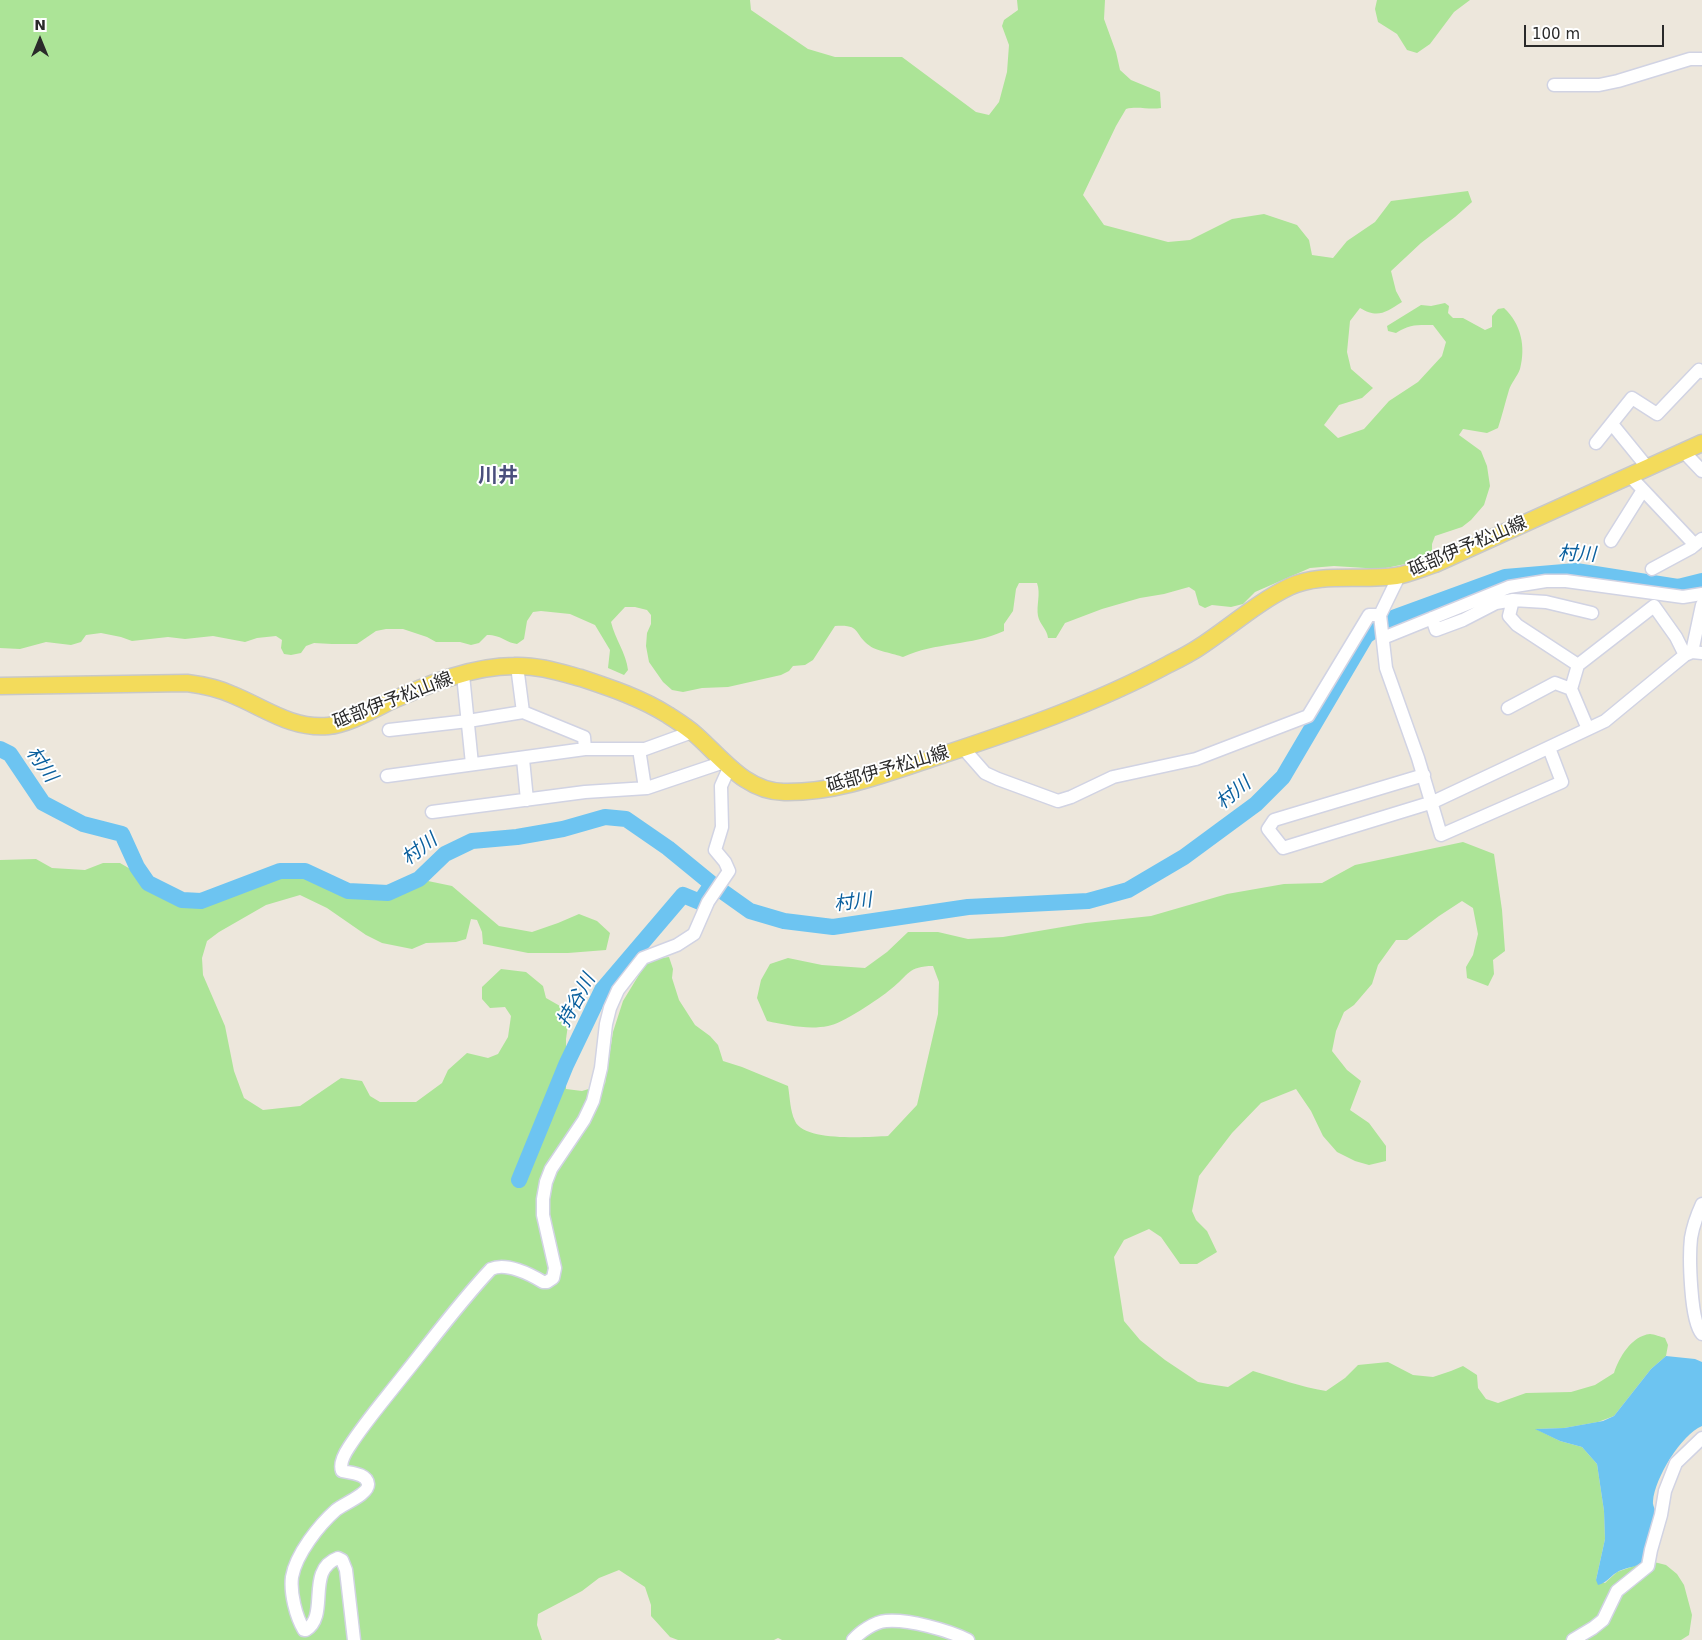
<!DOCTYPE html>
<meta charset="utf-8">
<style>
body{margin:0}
#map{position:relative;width:1702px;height:1640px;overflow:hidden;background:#ede7dc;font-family:"DejaVu Sans",sans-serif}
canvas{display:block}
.north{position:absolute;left:15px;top:15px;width:50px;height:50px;-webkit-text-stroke:4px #fff;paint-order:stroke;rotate:0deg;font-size:14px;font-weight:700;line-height:20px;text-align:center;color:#2a2a2a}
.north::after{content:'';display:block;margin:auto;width:18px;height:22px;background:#2a2a2a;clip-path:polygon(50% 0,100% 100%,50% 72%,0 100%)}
.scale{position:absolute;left:1524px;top:25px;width:140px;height:22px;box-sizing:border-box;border:2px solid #2a2a2a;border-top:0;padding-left:6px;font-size:15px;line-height:18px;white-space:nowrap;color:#2a2a2a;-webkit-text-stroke:4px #fff;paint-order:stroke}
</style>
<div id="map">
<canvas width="1702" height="1640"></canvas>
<div class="north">N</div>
<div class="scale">100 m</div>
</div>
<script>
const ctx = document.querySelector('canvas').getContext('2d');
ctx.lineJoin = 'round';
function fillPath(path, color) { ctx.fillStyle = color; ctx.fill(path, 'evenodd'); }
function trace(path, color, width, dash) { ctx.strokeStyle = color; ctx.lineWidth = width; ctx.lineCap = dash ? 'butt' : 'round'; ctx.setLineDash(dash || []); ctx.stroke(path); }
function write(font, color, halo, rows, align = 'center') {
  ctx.font = font + ' "DejaVu Sans","Noto Sans JP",sans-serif'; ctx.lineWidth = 4; ctx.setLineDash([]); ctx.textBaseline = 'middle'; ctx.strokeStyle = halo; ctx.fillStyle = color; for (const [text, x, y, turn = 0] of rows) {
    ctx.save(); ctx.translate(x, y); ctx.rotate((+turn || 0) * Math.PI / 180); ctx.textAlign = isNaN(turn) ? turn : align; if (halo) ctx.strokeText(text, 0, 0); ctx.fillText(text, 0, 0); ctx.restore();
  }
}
fillPath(new Path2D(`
 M0,0H750L751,10L808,49L835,57H902L976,112L989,115L999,102L1007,72L1009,45L1002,26L1004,20L1018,10L1017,0H1105L1104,19L1116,52L1120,70L1131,80L1160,92L1161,108C1149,110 1138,106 1126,109L1116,126L1083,195L1104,225L1168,242L1190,240L1232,219L1264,214L1297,225L1309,240L1312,255L1333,258L1347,241L1375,222L1391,201L1468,191L1472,202L1455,217L1421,243L1391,271L1396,291L1402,302C1386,312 1378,319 1360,308L1350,321L1347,352L1351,369L1373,388L1362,398L1339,405L1324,425L1338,438L1364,429L1389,401L1418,382L1442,356L1446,342L1433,325C1417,325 1410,324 1396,333L1388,331L1387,326L1421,305L1431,306L1445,303L1449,306L1448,313L1453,318H1463L1485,330L1492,327V316L1498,309L1504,308C1521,324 1526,346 1520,369C1517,377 1511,383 1509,390C1505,403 1502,416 1498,428L1487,433L1463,429L1459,435L1481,451L1487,466L1490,486L1484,505L1471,520L1462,527L1435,536L1432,544V554L1420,561L1381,569L1334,566L1310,568L1255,592L1243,604L1231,607L1212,605L1205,608L1199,605L1195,591L1189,587L1164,594L1140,598L1102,609L1065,623L1056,638H1048C1047,629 1040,625 1038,616C1036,605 1041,594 1037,583H1019L1016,589L1013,611L1004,624V631C972,646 935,642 903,657C895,654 874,650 870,646C853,634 862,624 835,626L813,660L805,665L793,666L789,671L781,675L728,687L702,688L683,692L672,690L663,682L649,662L646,646L647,633L651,624V615L647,610L635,607H625L611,622C615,639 626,653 628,670L624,675L608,668L610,650L595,625L570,614L541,611L533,612L527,621L524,639L517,644C504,642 502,635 487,635L479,643L471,645L460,642H436L427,637L403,629H386L376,631L357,644H332L314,643L306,646L301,653L291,655L284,654L281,648L282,640L276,636L257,638L245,642L213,636L185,639L168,637L132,641L121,637L101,633L86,635L81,642L71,645L46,642L20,649L0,648Z
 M1377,0H1470L1454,12L1430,44L1417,53L1407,50L1397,34L1378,22L1375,9Z
 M1463,842L1494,854L1502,910L1505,951L1493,960L1494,974L1488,986L1467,978L1466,967L1473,955L1478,934L1473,908L1462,901L1439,916L1407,940H1396L1378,965L1372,984L1354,1005L1344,1012L1336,1031L1332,1051L1347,1070L1361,1081L1350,1110L1369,1123L1386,1146V1161L1369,1165L1355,1161L1337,1152L1323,1136L1311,1111L1296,1089L1261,1103L1232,1133L1199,1176L1192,1211L1196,1220L1207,1231L1217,1252L1197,1264H1180L1161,1237L1149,1229L1124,1240L1114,1257L1124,1321L1140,1340L1165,1360L1198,1382L1208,1384L1228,1387L1253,1371C1277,1378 1301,1387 1326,1391L1345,1378L1358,1365L1388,1362L1413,1375L1433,1377L1451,1371L1463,1366L1477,1375L1478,1388L1486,1399L1498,1403L1526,1393L1571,1392L1595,1385L1614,1373C1619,1358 1631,1336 1650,1334C1654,1334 1661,1337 1665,1338L1668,1345L1666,1356L1651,1369L1614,1416L1598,1422L1564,1428L1536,1429L1560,1441L1582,1447L1597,1464L1604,1511L1605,1539L1596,1580L1605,1583L1617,1572L1640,1564L1646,1560L1666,1565L1677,1574L1684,1585L1692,1615L1689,1635L1681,1640H782L778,1638L774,1640H678L670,1637L651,1616V1605L645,1587L619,1570L599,1578L582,1591L538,1614L537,1625L542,1640H0V860L36,859L52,868L85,870L103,863H120L132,870L145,889L180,906L201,908L251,890L283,876L307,877L344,893L397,895L409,888L428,881L452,886L499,926L532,932L558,923L579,914L597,921L610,933L606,950L568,953H528L483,944L482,932L477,920L471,919L466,939L456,942L426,943L412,949L382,943L366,935L327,908L300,895L266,905L219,932L207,941L202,958L203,975L225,1026L234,1071L244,1098L263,1110L300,1106L341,1078L362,1081L370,1096L380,1102H416L442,1083L448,1070L467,1053L488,1058L498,1054L508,1037L511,1016L505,1007L490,1008L482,999V987L501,969L526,972L543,986L546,998L560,1006L569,1018L566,1039V1089L582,1091L605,1084L613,1032L623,1001L648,960L669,957L673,969L672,978L679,1000L695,1025L710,1036L718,1045L723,1061L742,1067L788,1086C790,1097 790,1111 795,1121C804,1142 868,1137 888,1136L917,1105L938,1014L939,982L933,966C908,966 909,975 891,989C879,999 842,1024 828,1026C808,1030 786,1025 767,1021L757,998L761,980L770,964L788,958L822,965L865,968L887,952L908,932H938L968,939L1003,937L1086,923L1151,916L1227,894L1284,884L1322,883L1355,865Z`), '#ace497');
fillPath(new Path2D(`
 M1666,1356L1695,1359L1702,1362V1426C1681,1435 1655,1478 1653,1501C1652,1507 1658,1512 1657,1519C1654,1532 1649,1546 1646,1560C1638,1567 1628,1567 1619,1571C1611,1575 1607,1583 1598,1585L1596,1580L1605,1539L1604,1511L1597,1464L1582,1447L1560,1441L1535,1429L1564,1428L1603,1421L1614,1416L1651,1369Z`), '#6dc4f1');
trace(new Path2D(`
 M0,749L10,754L43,803L83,824L122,834L137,867L148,883L182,900L201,901L280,871H305L348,891L388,893L419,879L445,854L472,841L517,837L563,829L605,817L626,819L668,848L712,884L750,911L784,921L833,927L968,907L1088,901L1128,890L1184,857L1256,804L1283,777L1366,636L1390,619L1505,577L1576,571L1678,587L1702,581
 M519,1180L566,1065L602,990L683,895L700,902L712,884`), '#6dc4f1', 16);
const minor = new Path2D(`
 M1554,85H1599L1618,81L1690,59H1702
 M1612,424L1647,467
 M1596,443L1632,398L1657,414L1699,370L1702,372
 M1683,451L1702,471
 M1629,475L1695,545
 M1611,541L1643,490
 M1652,569L1691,548L1702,539
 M1399,576L1380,615L1386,668L1418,758L1441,835L1562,782L1549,748
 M1513,600L1509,616L1517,625L1578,665
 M1432,618L1436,630L1463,620L1496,603L1513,600L1546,602L1592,613
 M1383,638L1509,587L1546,581H1566L1683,597L1702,594
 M1692,652L1702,605
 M517,666L523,712
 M463,675L472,764
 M1508,708L1555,683L1571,689
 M1588,729L1571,689L1578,665L1654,606L1676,637L1685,655
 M389,730L468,721L523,712L584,737L585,749
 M963,748L985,773L998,779L1058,801L1071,797L1113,777L1196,759L1308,716L1369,615H1380
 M639,749L645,788
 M523,759L527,800
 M1424,775L1274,820L1268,829L1283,848L1433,802L1605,721L1685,655L1692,652L1702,653
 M387,776L585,749H645L692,732
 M432,812L585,792L647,788L724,762
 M1702,1204C1697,1215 1693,1226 1691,1238C1689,1256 1690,1321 1702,1334
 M354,1640L346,1570L342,1560L338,1558C305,1570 330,1615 306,1630H304C296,1617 290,1593 292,1577C296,1554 319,1525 336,1510C343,1504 369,1494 368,1484C367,1473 350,1473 342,1471C339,1463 345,1453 349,1447C365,1422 385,1399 403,1376C432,1340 459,1303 491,1269C506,1262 530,1274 543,1282H547L553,1278L555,1268L543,1215V1199L546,1182L551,1169L584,1120L593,1101L601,1068L606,1024L610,1008L618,990L643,958L677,945L694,934L708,902L729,871L725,862L715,850L722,827L721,786L729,768
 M853,1640C860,1632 874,1622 886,1621C908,1619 948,1630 968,1640
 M1573,1640L1593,1628L1603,1620L1617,1591L1648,1566L1651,1550L1661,1515L1665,1491L1676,1463L1702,1438`);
const major = new Path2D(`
 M0,686L187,683C203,685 218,688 233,695C265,708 291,729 328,726C349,724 372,710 391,701C429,684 472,666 514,666C537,665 559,672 581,678C611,688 641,698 668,715C677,721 687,727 696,735C722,758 746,792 784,792C837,793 887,773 936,757C1015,731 1095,704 1169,664C1179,659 1189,654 1198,648C1229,628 1256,603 1289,587C1321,572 1361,581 1396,576C1409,574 1422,568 1435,564L1702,443`);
trace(minor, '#d1d3e3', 15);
trace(major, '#c8c8c8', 19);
trace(minor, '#fff', 12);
trace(major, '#f3db5b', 16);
write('18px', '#2a2a2a', '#fff', [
 ["砥部伊予松山線",1468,547,-23],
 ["砥部伊予松山線",393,701,-21],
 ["砥部伊予松山線",888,770,-16]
]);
write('italic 19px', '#0b609e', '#fff', [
 ["村川",1577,555,2],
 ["村川",41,765,55],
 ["村川",1234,794,-39],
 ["村川",420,850,-37],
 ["村川",853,903,-7],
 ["持谷川",577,1001,-61]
]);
write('bold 20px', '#4a4f7c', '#fff', [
 ["川井",498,477]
]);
</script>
